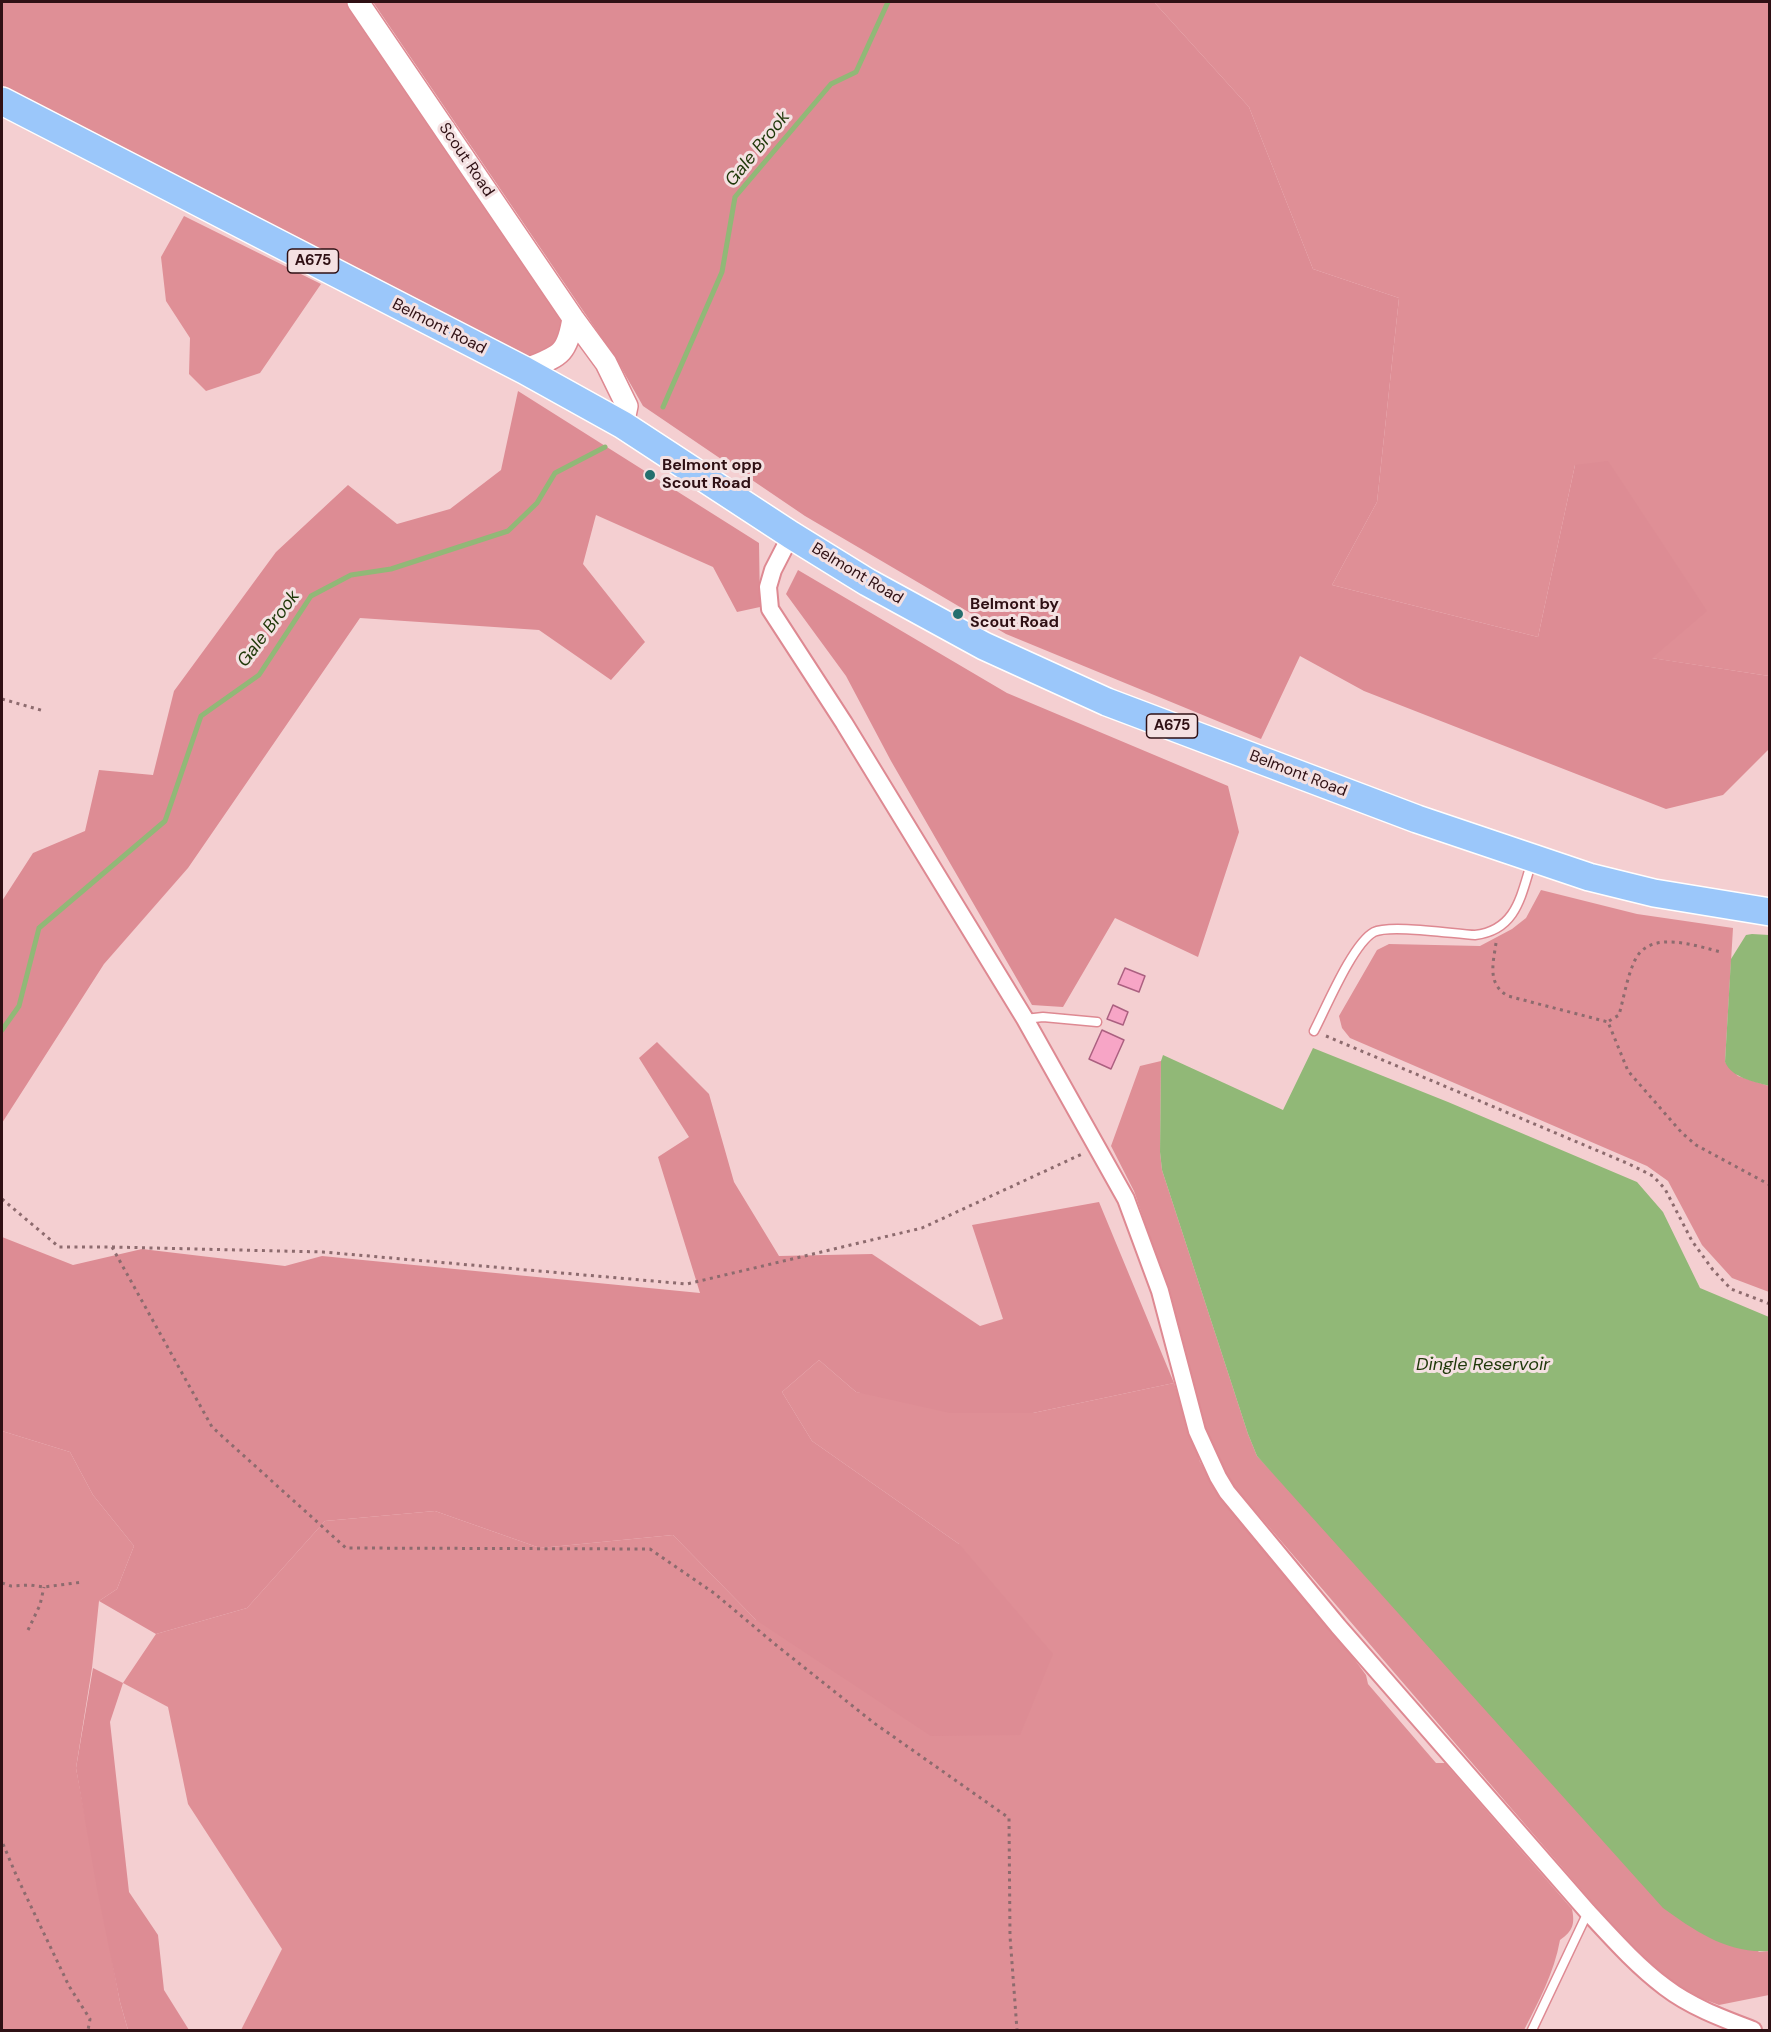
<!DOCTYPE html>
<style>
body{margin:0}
#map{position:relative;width:1771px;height:2032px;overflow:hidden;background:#f4cfd1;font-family:"DM Sans",sans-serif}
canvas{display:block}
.frame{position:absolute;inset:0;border:3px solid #2f1014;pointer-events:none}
</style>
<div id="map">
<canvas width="1771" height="2032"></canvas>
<div class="frame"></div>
</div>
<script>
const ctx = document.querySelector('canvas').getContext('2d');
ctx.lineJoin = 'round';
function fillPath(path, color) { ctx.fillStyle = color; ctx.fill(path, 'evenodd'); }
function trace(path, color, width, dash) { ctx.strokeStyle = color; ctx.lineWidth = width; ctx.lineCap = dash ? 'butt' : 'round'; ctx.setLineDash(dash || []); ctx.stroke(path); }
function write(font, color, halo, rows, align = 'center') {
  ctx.font = font + ' "DM Sans",sans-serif'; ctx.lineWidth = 6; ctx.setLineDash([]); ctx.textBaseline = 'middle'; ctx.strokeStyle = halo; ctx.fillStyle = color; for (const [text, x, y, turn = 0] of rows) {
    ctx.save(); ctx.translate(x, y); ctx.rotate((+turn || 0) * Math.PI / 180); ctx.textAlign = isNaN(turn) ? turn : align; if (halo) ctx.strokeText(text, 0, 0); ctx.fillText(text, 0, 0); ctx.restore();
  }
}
fillPath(new Path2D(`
 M2,2H368L573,318L552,352L524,370L2,101Z
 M1154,2H1769V676L1651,658L1575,465L1538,637L1332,585L1377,502L1399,298L1313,269L1249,107Z
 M184,216L321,284L260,373L206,391L189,374L190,338L166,301L161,257Z
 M1541,890L1637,914L1733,928L1725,1062L1738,1076L1769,1086V1292L1732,1278L1702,1245L1668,1181L1647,1166L1350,1038L1342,1028L1339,1016L1377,950L1389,944L1480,946L1512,929L1526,918Z
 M1161,1061L1160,1152L1162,1170L1248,1434L1257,1456L1293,1494L1759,1952L1769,1951V1995L1719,2005L1695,1996L1663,1976L1634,1951L1225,1476L1208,1438L1169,1294L1134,1191L1111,1146L1140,1066Z
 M819,1360L856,1392L1033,1413L1174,1383L1200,1462L1219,1493L1341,1641L1366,1675L1368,1684L1436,1763H1445L1572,1909C1575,1924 1573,1931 1560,1940C1554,1973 1539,2001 1524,2030H241L282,1949L188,1804L168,1707L123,1683L156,1634L247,1608L325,1521L435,1511L540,1548L673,1535L756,1620L959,1544L812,1441L782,1392Z
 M2,1431L70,1452L93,1495L134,1546L117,1589L99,1601L92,1668L76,1768L120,2002L128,2030H2Z`), '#df8f96');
fillPath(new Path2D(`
 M373,2H1154L1249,107L1313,269L1399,298L1377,502L1332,585L1538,637L1575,465L1608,461L1707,611L1652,658L1769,676V749L1723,795L1666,809L1364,691L1300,656L1261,739L1006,634L805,516L643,406L618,362Z
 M518,391L759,543L760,607L737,612L713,567L596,515L583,564L645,642L611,680L539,630L360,618L188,868L104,964L2,1123V901L33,853L85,831L99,770L153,775L174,691L276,552L348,485L397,524L450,509L501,470Z
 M798,570L1007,693L1228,786L1239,832L1198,957L1115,918L1063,1007L1032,1005L891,761L846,676L786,594Z
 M657,1042L709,1094L734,1182L779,1256L872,1254L980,1326L1003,1319L972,1225L1099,1202L1174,1383L1033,1413H950L856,1392L819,1360L782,1392L812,1441L959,1544L1053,1654L1020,1735L931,1736L756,1620L673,1535L540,1548L435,1511L325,1521L247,1608L156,1634L99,1601L117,1589L134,1546L93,1495L70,1452L2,1431V1237L73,1265L142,1249L285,1266L322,1256L700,1293L658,1157L689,1137L639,1058Z
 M93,1668L123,1683L110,1722L129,1892L158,1935L164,1990L189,2030H128L120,2002L97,1889L76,1768Z`), '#dd8c94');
fillPath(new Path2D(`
 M1752,934L1769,935V1086C1753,1081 1732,1078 1725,1062L1731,959L1746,935Z
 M1313,1048L1448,1102L1637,1182L1663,1212L1700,1288L1769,1317V1951C1728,1954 1695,1931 1663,1908L1257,1456L1248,1434L1162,1170L1160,1152L1161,1061L1163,1055L1283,1110Z`), '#91b877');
trace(new Path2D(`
 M663,407L722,272L735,197L831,84L856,72L888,2
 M2,1030L19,1006L39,928L165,821L201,716L259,675L311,596L351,575L391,569L508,531L537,503L555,473L605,447`), '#91b877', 5);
const building = new Path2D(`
 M1125,968L1145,976L1139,992L1118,984Z
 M1113,1005L1128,1012L1123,1025L1107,1019Z
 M1102,1030L1124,1040L1111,1069L1089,1059Z`);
fillPath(building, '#f7a5c6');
trace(building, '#ab6080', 1.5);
const service = new Path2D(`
 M1025,1019L1043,1017L1097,1022
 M1314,1031C1326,1008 1353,943 1374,932C1390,924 1454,934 1475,935C1517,930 1521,895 1532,861
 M1532,2030L1588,1912`);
const minor = new Path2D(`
 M791,535L773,570L768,587L770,609L844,723L1025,1019L1126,1199L1160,1291L1197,1431L1218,1477L1227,1492L1338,1626L1588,1912C1613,1939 1637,1966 1665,1987C1691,2007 1724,2019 1753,2030`);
const tertiary = new Path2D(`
 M358,2L573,318L606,363L627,406L623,425
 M524,370C558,356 567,357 573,318`);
const primary = new Path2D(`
 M2,101L524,370L623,425L791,535L867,582L984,646L1107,702L1417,819L1589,877L1654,893L1770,912`);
trace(service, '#de8992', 11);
trace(minor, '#de8992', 20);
trace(tertiary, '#de8992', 24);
trace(primary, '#fff', 30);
trace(new Path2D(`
 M2,699L44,711
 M1496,943C1493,964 1487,984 1508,996L1608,1022L1628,1071L1682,1133L1696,1145L1770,1185
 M1609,1021L1619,1015C1624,997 1627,977 1635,960C1650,929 1696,946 1721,952
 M1326,1036L1629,1164L1653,1176L1665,1189L1692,1241L1713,1270L1731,1289L1770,1304
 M2,1199L59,1247H112L212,1427L346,1548L650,1549L714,1593L776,1645L874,1723L1009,1818L1010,1936L1017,2030
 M112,1247L323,1252L687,1284L922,1228L1082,1154
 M2,1583L11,1586L30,1585L44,1587L83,1582
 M28,1630L40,1605L44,1587
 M3,1844L17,1877L69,1986L90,2019L88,2030`), '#8d6b6e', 3, [3, 4.5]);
trace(service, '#fff', 8);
trace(minor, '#fff', 16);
trace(tertiary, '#fff', 21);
trace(primary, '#9bc7fa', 27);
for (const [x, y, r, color] of [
 [650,475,6,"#246f6e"],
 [958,614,6,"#246f6e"]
]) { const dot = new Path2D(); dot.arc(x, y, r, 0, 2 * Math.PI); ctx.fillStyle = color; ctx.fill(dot); trace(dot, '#f4e1e2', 2); }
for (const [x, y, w] of [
 [313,261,51],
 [1172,726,51]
]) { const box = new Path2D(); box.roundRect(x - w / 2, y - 12, w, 24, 4.5); ctx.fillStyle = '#f4e1e2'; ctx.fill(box); trace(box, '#2f1014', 1.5); }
write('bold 15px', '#2f1014', null, [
 ["A675",313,261],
 ["A675",1172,726]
]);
write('16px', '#2f1014', '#f4e1e2', [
 ["Scout Road",466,160,56],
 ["Belmont Road",439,327,27],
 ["Belmont Road",857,574,31],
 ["Belmont Road",1298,774,21]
]);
write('bold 16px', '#2f1014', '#f4e1e2', [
 ["Belmont opp",662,466],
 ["Scout Road",662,484],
 ["Belmont by",970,605],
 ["Scout Road",970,623]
], 'left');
write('italic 18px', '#1f3809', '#f4e1e2', [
 ["Gale Brook",758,149,-51],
 ["Gale Brook",269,629,-53],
 ["Dingle Reservoir",1483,1365]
]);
</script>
